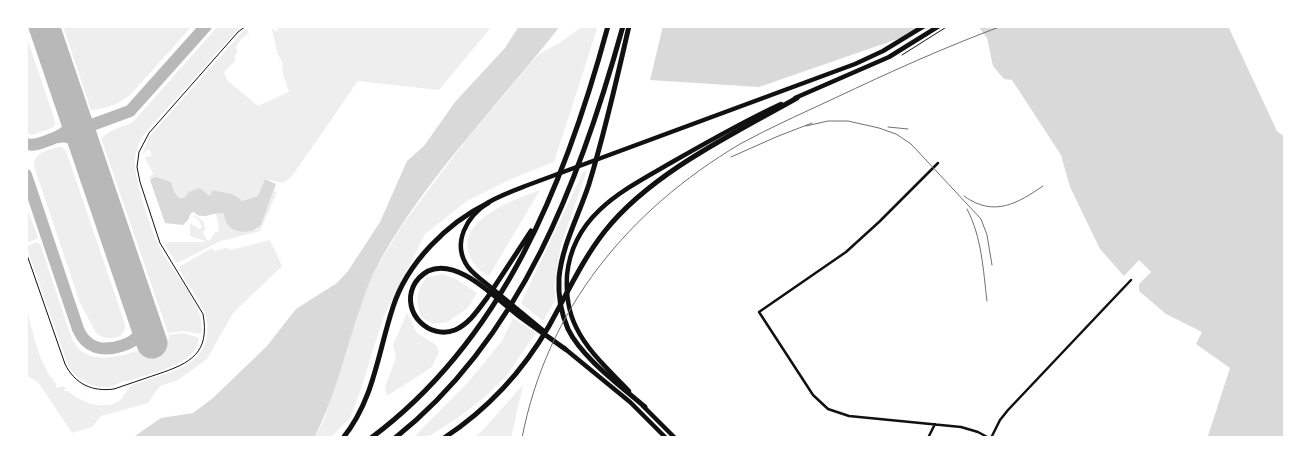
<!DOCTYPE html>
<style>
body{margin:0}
#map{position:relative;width:1311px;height:464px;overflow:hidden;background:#fff;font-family:"Nunito Sans",sans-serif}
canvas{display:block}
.frame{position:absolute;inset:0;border:28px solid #fff;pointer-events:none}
</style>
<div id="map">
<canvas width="1311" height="464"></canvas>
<div class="frame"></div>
</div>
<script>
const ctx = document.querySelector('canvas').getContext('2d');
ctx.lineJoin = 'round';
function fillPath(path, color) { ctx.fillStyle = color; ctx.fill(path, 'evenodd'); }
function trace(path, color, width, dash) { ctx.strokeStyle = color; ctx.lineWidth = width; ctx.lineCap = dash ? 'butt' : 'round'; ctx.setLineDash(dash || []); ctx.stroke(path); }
fillPath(new Path2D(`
 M63,26H192L130,95C118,105 107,108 91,110Z
 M218,26H241L144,134C139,143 135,151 135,162C134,179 151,230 159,246C170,269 208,308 201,334L183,331L168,333L101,138L111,131L133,122Z
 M274,26H492L439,90L358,81L292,176L283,183L265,179L258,196L242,201C234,192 224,193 214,190L211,195L189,192L184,198H179L174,192L155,177L150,180V176L153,174C151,167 147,164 145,157L151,156V152L148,149L142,155L148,138L243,31L247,29L249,33L241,39L235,48L238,51L234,57L236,60L224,72L227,80L258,106L289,92L283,74L282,61L277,53L272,28L276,32L279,30Z
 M583,26H598L554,162L511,179L467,201L425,234L383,318L361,389L350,418L330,438H314L324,420L354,326L372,275L403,224L469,136L539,54L561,42Z
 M26,35L55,121L54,127L32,135L26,133Z
 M59,147H62L66,151L125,324C127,340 106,342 96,333L80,303L34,166C34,152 48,150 59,147Z
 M587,171L561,244L554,287L556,299L543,321L521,303L583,172Z
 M540,190L489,276C479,272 473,264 469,254C457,219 516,199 540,190Z
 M274,191L277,192L260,231L221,241L177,263L165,246L168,242H205V241L190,236V223L199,229L202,227L199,220L194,217L195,216L203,221L205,229L203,233L208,241L211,239L215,232H218L219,228L216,213H223C232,234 236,231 257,230L261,225Z
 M26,205L38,238L27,243L26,242Z
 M270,240L282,266L233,313L207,359L178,380L160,386L148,403L101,416L92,427L72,433L38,382L26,375V306C33,333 38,362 56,384V387L58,388L63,386L66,388L64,391H68C81,402 96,408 113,404C124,401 124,391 132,385C135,383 142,382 146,380C171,372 202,366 207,336C212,307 187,290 179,267L212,248L214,251L226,248L231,250Z
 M37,242L40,244L72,339C74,342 77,347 79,349C103,370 144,347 169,339V335L184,333L199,338C197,365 149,374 127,381C122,381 118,384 112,386C94,390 76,380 68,365L28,251V246Z
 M443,274L456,279L477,293L468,308L447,322L433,324L421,317C415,300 416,291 427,277Z
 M407,313L417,333L436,345L439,352L432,367L387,396L385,387L396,358L393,345Z
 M513,318L536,333L506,376L485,397L459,417L431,435L426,438H413L470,380L502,341Z
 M523,385L511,438H472L481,432Z`), '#eee');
fillPath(new Path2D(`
 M519,26H560C498,106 419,184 373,274C368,284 365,295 361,306C345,350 336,396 314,438H132L161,418L193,413L213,398L267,346L296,309L337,283L348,271L380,222L407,161L424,146L455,102L505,48Z
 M663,26H935L759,87L650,80Z
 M978,26H1228L1277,131L1285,137V438H1211L1208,436L1230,368L1196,344L1202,332L1166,314L1139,291V284L1151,272L1139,260L1124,276L1100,249L1070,187L1061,155L1012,80L1004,79L993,66L987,38Z
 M155,177L171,182L174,192L179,198H184L189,192L200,188L208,195H211L213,190C224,193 234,192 242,201L258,196L265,179L276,184L261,225C253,234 235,234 228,225C226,222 224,216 223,213C211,212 202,221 194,212L191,213L188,220L183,225L165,223L150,180Z`), '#d9d9d9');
trace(new Path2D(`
 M62,136L74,138L85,148
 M59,137L130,111L206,26
 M26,144C35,146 41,143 49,140C67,134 73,128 71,108
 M26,175L78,329C86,348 102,352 121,346C128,344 136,341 140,333C143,328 143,323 143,318`), '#b8b8b8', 12);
trace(new Path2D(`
 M44,26L152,343`), '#b8b8b8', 31);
trace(new Path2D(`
 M902,55L948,26`), '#111', 1);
trace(new Path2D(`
 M26,252L65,364C75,384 92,392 114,389C129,384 143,379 158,374C191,363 210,353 203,314L160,243L140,182L137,167L139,152L149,133L238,32L246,26`), '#111', 1);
trace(new Path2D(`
 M938,163L879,222L846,252L759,312L813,395L828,409L849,416L961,427L978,432L989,438
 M928,438L935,424
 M991,438L1000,420L1008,410L1131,280`), '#111', 2.5);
trace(new Path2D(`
 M795,98L889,57L939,26
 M545,332C528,318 511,304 494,290C486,283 475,276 468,267C451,243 467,216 489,202C501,195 515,190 528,185L855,64L883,51L924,26
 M564,348L630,402L666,438
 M629,391C610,371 588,352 576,327C568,311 566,293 567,275C573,213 626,189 674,161C709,141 744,121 781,104
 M643,406L675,438`), '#111', 4.5);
trace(new Path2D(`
 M629,26C617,79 605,132 589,184C579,215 562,245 559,278C558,295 561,313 568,329C582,358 621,386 645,407
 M531,231L487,298C478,310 469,324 455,330C429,340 402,313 413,287C416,280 421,275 428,271C458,257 496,299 519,316C534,327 550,338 565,349
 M343,438C374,400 378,352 393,307C407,263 447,223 488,203
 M371,438C504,339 566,181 608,26
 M395,438C522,337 581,178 623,26
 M444,438C488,409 523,371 549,326C567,294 582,260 605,231C651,173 733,134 797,98`), '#111', 5);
trace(new Path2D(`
 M806,126L828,121H848L879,128L896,134L911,144L981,219L987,235L992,265
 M888,127L908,129
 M731,157L776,137L812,123
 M964,196C994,218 1018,203 1043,186
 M967,209C982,238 983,269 987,301
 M522,438C547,308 629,210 740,144C771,127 803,113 835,98C890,72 945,47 1002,26`), '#707070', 1);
</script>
